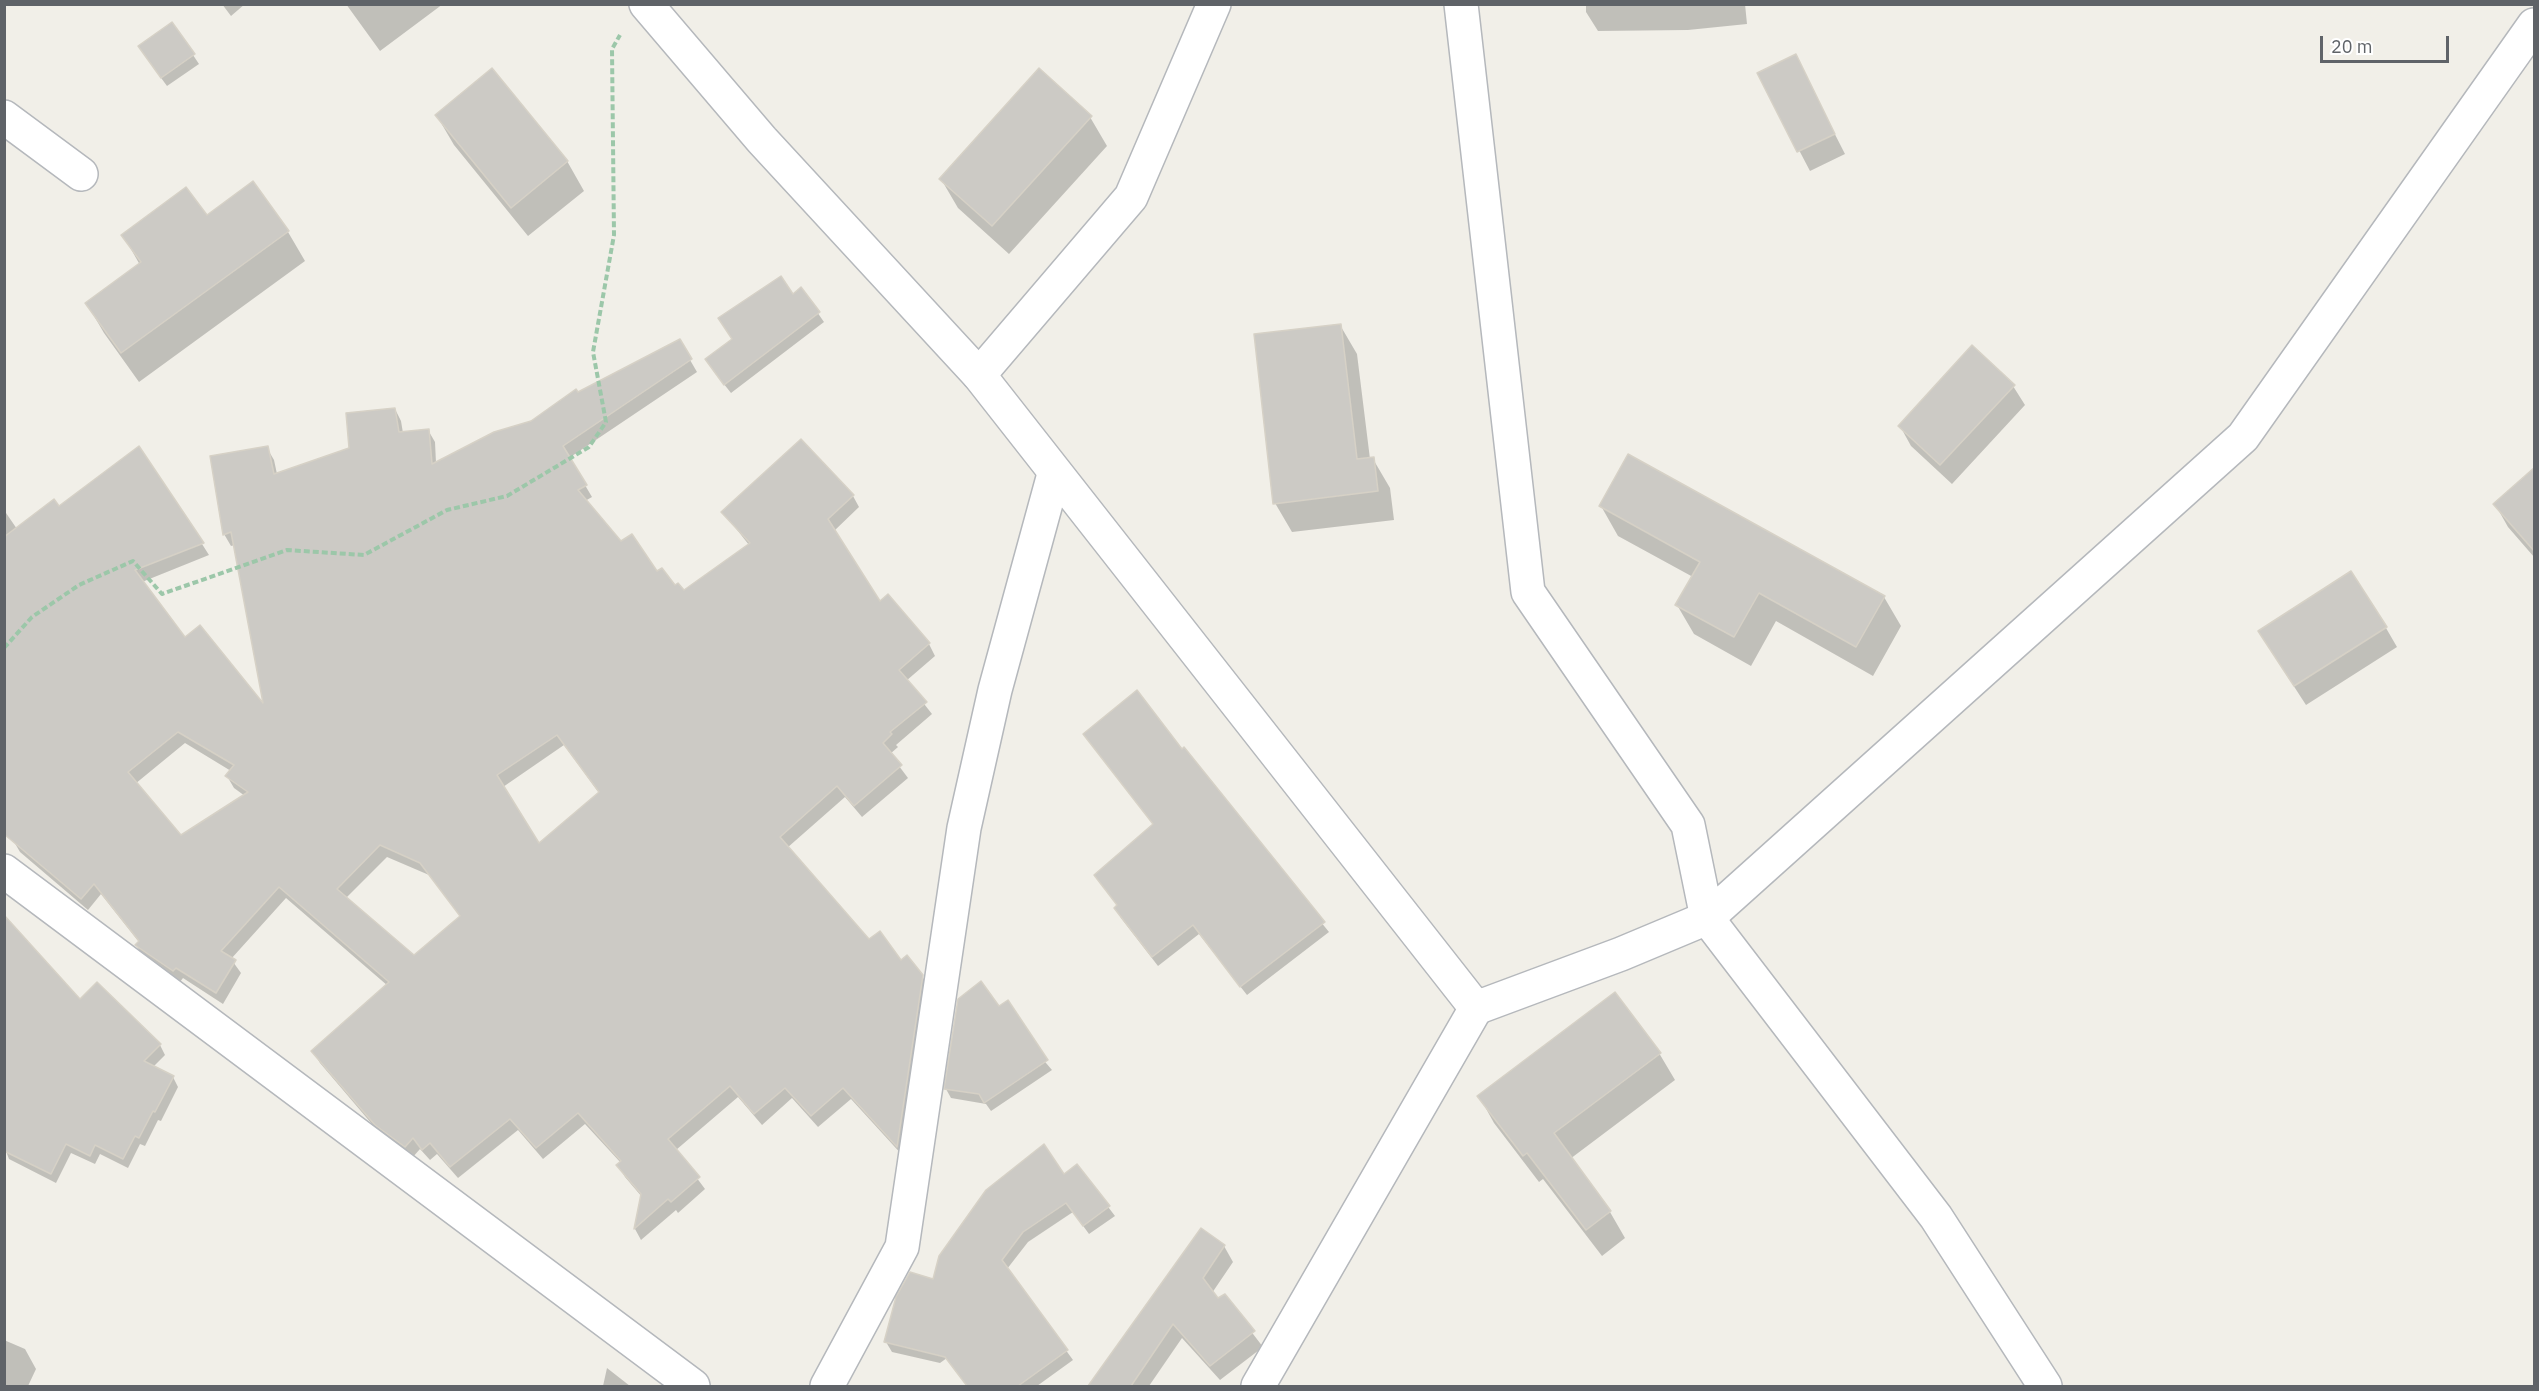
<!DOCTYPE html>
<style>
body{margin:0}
#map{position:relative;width:2539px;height:1391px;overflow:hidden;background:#f1efe8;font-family:"IBM Plex Sans",sans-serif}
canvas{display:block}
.frame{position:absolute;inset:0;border:6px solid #5f6368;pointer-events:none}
.scale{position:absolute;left:2320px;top:36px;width:129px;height:27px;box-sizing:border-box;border:3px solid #5f6368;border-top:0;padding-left:8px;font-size:18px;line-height:21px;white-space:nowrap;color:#5f6368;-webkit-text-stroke:4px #fff;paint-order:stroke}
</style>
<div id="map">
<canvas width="2539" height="1391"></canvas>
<div class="frame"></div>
<div class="scale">20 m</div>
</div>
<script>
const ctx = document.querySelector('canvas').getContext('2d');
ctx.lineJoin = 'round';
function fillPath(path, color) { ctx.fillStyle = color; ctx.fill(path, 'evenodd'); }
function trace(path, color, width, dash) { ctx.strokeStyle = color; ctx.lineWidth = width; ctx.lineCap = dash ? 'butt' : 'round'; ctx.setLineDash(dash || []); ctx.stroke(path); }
fillPath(new Path2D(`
 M222,4H245L231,16Z
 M346,4H443L380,51Z
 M1586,4H1745L1747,24L1688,30L1598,31L1586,12Z
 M193,55L199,64L167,86L145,56Z
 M1795,56L1845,154L1810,171L1759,74Z
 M437,116L567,161L584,191L528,236L454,145Z
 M1090,117L1107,146L1009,254L958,208L941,179Z
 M253,184L288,232L305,261L139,382L104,333L87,304L140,265L123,235L206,218Z
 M801,289L824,322L731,393L712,369L733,340Z
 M1340,325L1357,354L1370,459H1373L1390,488L1394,520L1292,532L1275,503Z
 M679,341L697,372L569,458L592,497L585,501L621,543L684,592L749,545L723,512L853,496L859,507L833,532L880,603L929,644L935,656L906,681L932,714L896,745L898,747L890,754L908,778L862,817L845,797L787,848L869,941L922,976L929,988L904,1157L851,1099L818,1127L792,1098L762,1125L738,1097L676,1150L705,1189L678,1213L676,1210L641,1240L635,1229L642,1197L625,1177L618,1165L621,1163L585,1124L543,1159L518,1130L458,1178L437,1154L430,1160L420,1149L412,1158L383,1137L320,1063L313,1051L388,986L286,898L231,959L241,973L223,1004L183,978L180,982L143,956L136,945L139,942L101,894L88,910L20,852L13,840L4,812V510L17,529L59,509L202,544L209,555L142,582L185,639L266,709L235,545L231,546L224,534L267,448L274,460L277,474L351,449L395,409L401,421L403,433L428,430L435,442L436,463L531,422ZM185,743L231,771L227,776L234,788L245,796L181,837L135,784ZM564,745L599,793L538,845L503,787ZM387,857L429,875L461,917L414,957L346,898Z
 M2013,386L2025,405L1952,484L1911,446L1900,426Z
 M2534,469V557L2508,527L2495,504Z
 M1601,506L1884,597L1901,626L1873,676L1776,621L1751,666L1694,634L1677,605L1693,577L1618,536Z
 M2386,628L2397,647L2306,705L2271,651Z
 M1085,734L1182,751L1329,932L1247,995L1199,934L1158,966L1121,918L1116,908L1118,906L1096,876L1154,825Z
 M80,1001L160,1045L165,1055L153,1067L173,1077L178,1087L161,1121L158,1120L145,1146L140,1144L128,1168L100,1154L95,1164L71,1153L56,1183L9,1159L4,1146Z
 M999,1008L1052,1070L991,1111L986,1104L951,1098L946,1089Z
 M1659,1053L1675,1080L1570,1159L1610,1212L1625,1238L1602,1256L1543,1179L1539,1182L1494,1123L1479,1096Z
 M1077,1166L1115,1216L1089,1234L1073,1212L1028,1242L1007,1269L1073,1360L1037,1386H983L958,1350L940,1363L892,1352L886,1342L934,1281Z
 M1224,1246L1233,1262L1212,1293L1218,1300L1224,1296L1263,1347L1220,1380L1182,1338L1149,1386H1102L1096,1377Z
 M4,1340L25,1349L36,1369L28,1386H4Z
 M607,1368L630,1386H603Z`), '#0003');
const building = new Path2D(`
 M172,22L195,54L161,78L138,46Z
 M1796,54L1835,134L1797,152L1757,73Z
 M492,68L568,161L511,208L435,115Z
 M1039,68L1092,116L992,226L939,179Z
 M253,181L289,231L121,353L85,303L141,262L121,235L186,187L207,215Z
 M781,276L793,294L801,287L820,312L724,385L705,359L732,339L718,318Z
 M1341,324L1357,459L1374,457L1378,491L1273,504L1254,334Z
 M680,339L692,359L563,446L587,485L578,490L621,541L632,534L657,571L662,568L675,585L678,583L684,590L750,543L721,512L801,439L854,495L828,519L880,601L888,594L930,643L899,670L927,702L890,732L892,734L883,743L902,765L854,806L837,786L780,837L869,939L880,931L901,960L907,955L923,975L897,1147L843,1088L811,1116L785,1088L754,1114L730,1086L668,1139L700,1177L671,1202L668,1199L634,1229L641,1194L616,1165L621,1161L578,1113L536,1148L510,1119L450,1167L430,1143L422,1150L413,1138L405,1147L375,1125L311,1051L389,982L279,887L221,951L236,960L216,993L176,968L173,971L135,945L139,941L94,884L81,899L4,834V537L54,499L59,506L139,446L204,543L135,570L185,637L200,625L263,703L231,532L223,535L210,456L268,446L274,474L349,448L346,413L395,408L399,432L429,429L432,464L494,432L531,421L576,389L578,392ZM178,732L234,765L225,776L248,792L181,835L128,772ZM557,735L599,792L539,843L497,775ZM380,845L420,863L460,916L414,955L337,889Z
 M1972,345L2015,385L1940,465L1898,426Z
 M1628,454L1885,596L1856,647L1759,593L1734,637L1675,605L1700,562L1599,506Z
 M2535,467V552L2493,504Z
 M2351,571L2387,627L2294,686L2258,631Z
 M1137,690L1182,749L1184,747L1325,922L1240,987L1193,925L1152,957L1114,908L1117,905L1094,875L1153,824L1083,734Z
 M4,915L80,999L97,982L161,1044L144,1061L174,1076L155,1112L153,1111L139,1138L135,1136L123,1159L95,1145L90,1156L66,1144L51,1174L4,1151Z
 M981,981L999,1006L1008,1000L1048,1060L984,1103L979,1094L944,1089L958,999Z
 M1615,992L1661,1053L1554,1133L1611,1211L1586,1230L1527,1153L1523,1156L1477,1096Z
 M1044,1144L1064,1174L1077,1164L1110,1206L1083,1226L1066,1203L1023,1232L1002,1260L1068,1350L1018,1386H967L945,1357L884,1342L896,1297L910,1272L933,1279L939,1256L986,1190Z
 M1201,1228L1225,1245L1203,1278L1218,1298L1225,1294L1255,1331L1210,1366L1173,1324L1131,1386H1088Z`);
fillPath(building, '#cccac5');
trace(building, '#d6d1c6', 1.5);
const minor = new Path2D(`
 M4,117L81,174
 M979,375L1131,197L1214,4
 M4,871L693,1386
 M1707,918L1936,1217L2045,1386
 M827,1386L902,1247L964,828L995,690L1054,474
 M1258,1386L1476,1008`);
const tertiary = new Path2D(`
 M646,4L762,140L979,375L1476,1008L1621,954L1707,918L2243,437L2534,25
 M1461,4L1528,592L1688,825L1707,918`);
trace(minor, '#b5b8bc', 36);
trace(tertiary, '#b5b8bc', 36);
trace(new Path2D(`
 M4,648L32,617L79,585L133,561L162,594L287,550L364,555L447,510L507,496L589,447L606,422L593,352L614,235L612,49L620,35`), '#9cc7a9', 4, [6, 3]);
trace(minor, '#fff', 33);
trace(tertiary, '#fff', 33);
</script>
